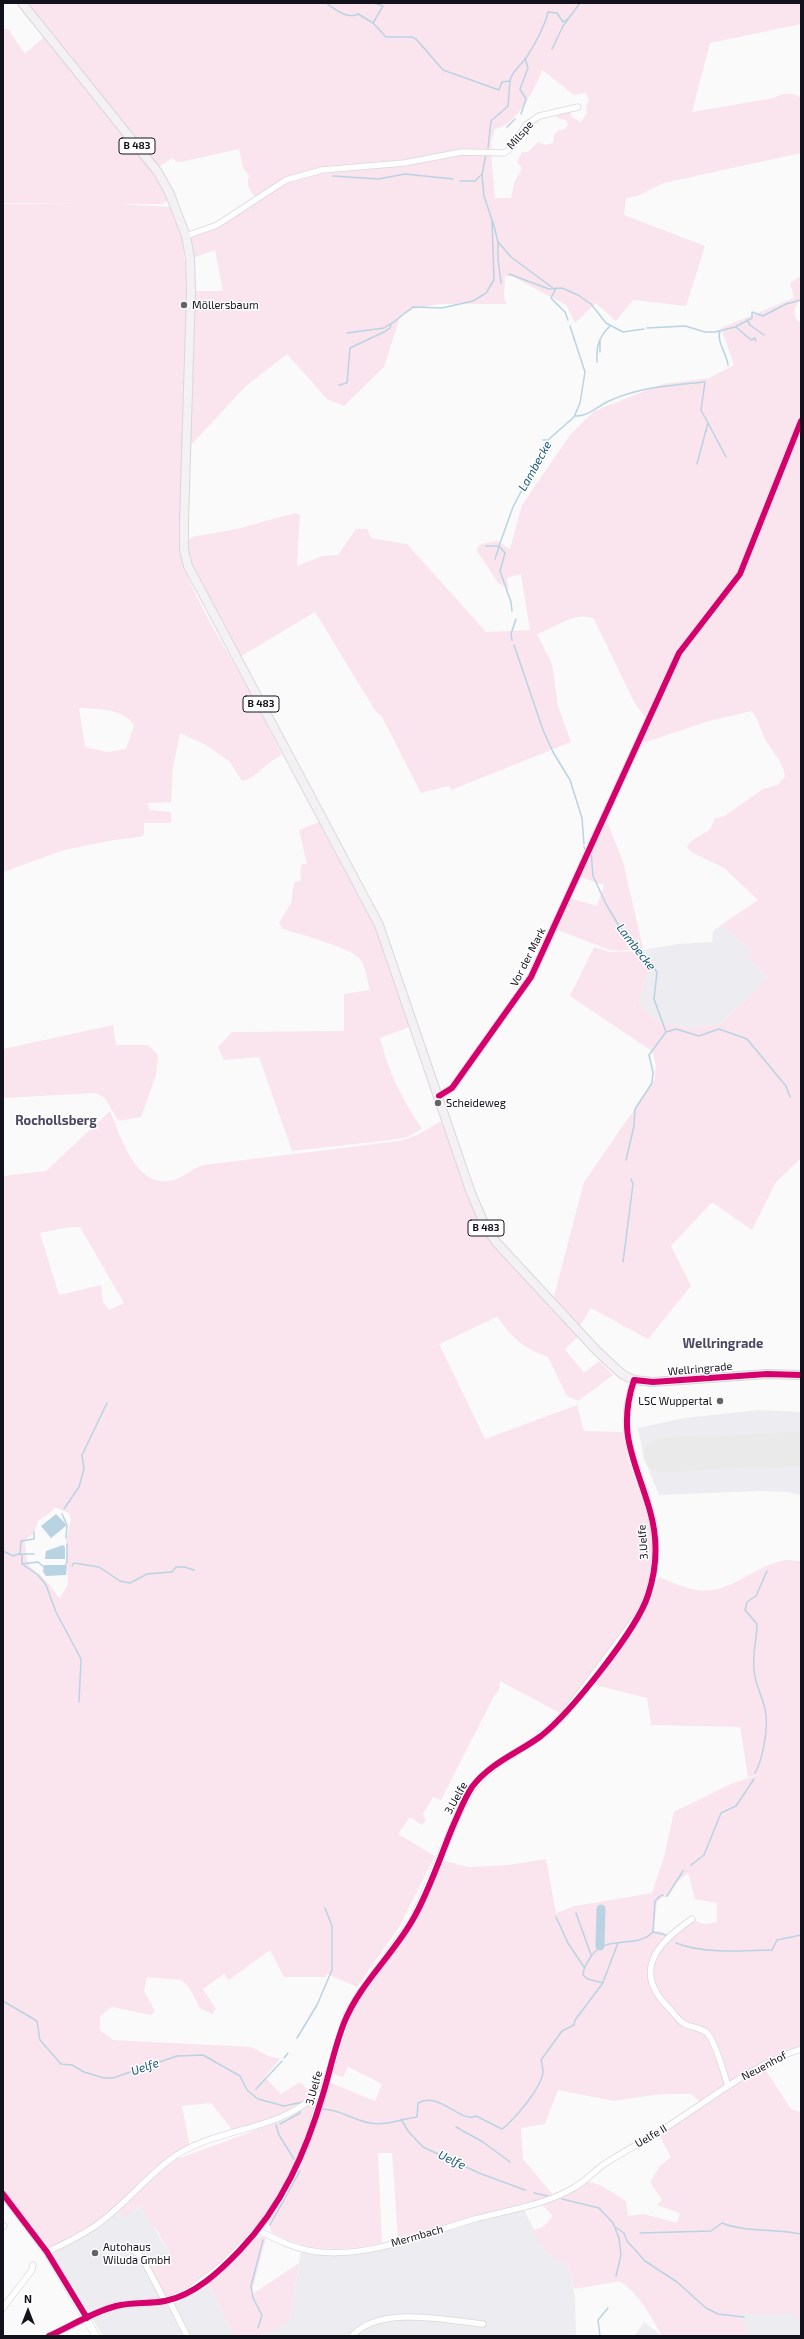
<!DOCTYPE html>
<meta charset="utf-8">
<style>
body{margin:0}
#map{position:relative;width:804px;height:2339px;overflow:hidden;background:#fafafa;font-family:"Exo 2",sans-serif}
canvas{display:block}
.frame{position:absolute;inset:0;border:4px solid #13111c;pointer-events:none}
.north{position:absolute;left:8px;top:2291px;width:40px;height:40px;-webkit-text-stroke:3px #fff;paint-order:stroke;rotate:0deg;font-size:11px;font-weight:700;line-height:16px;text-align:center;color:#13111c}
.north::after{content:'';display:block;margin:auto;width:14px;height:18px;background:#13111c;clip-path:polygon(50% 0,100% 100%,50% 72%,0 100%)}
</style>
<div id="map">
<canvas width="804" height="2339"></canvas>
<div class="frame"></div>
<div class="north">N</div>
</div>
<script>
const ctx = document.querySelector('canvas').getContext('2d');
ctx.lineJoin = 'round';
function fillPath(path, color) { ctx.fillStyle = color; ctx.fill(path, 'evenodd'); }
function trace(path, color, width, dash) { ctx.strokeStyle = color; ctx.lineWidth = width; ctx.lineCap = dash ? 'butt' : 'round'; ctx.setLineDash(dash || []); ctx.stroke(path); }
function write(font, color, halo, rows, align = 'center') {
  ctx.font = font + ' "Exo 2",sans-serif'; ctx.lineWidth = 3; ctx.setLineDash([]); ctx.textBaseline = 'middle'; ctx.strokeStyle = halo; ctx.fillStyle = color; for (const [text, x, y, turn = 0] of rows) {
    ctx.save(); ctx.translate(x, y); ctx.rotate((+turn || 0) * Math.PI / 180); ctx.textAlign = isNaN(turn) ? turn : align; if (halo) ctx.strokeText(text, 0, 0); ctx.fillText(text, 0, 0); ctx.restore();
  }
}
fillPath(new Path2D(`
 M721,925L753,952L748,957L768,978L721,1024L690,1028L659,1023L639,1003L648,970L643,966L637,951L678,944L712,942L713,931Z
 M759,1410L801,1412V1495L788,1492L759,1491L659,1495L644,1458L638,1428L684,1418Z
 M141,2206L171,2256L166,2297L167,2305L179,2302L208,2283L234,2336H103L53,2255L55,2249L117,2209L133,2212Z
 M523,2208L546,2253L568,2264L575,2297L576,2336H260L289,2322L301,2252L313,2255L360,2254L390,2248L410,2239Z
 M741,2314H794L801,2324V2336H748Z
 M644,2322L662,2336H634Z`), '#edecf0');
fillPath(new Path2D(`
 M27,3H801V24L710,43L692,112L774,98C783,93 791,92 800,97L801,93V153L664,183L637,196L626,198L624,215L705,246L686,306L633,300L616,321L596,303L575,323L566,305L512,276H505L504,298L507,304H439L413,309L400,317L384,367L344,406L327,399L287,354L245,387L189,447L194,291H223L215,250L193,258L188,236L217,226L258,199C249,191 246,187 249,176L243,168L239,149L181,162H176L173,158L158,167ZM542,70L574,95L586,93L589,100L586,106L587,113L581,122L572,117L571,113L565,110L556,112L557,118L566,120L568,125L565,129L559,130L554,135L553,143L545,145L538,142L528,152H522L517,162L522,168L514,183L511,198H495L491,153H463L401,164L322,171L281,182C300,166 371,166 398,163C429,159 459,149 492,151L491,142L495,129C517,125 534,91 542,70Z
 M3,29H8L25,54L45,36L126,137L161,183L169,200L162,204H118L172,207L182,237L187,284L181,554C192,599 227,650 250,691C261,712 271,734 282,755C266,762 257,778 242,781L230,762L206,745L180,733L173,767L171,802L148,803L149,810L171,812V823H144V835L140,837L114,840L64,850L3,872V204H82L3,203ZM79,708C98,709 122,708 134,725L126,749L107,752L85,747Z
 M801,276C801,282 803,292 801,297C796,306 792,310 797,321L801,322V1158L776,1182L752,1230L712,1202L671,1246L691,1286L648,1339L591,1308L579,1327L553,1300L584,1182L654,1081L656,1065L652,1051L570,996L594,947L610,952L637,951L643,966L648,970L639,1003L659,1023L690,1028L721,1024L768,978L748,957L753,952L721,925L758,900L724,868L693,853L687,847L690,842L710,829L715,818L723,817L763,789L778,785L785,776C782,759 771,751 764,737C760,728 758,719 752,711L709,721L637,745L648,721L634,702L594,619C576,610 554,629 537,634L552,664L558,706L571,742L451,790L449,786L421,793L381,715L376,712L315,612L238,658L191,565L187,541L192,537L237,529L295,513L300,515L297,566L322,556L338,555L356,529H367L371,538L407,544L486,632L530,630L521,574L507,578L509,589L498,583L476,549L481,544L497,541L510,549L522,505L570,435L594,411L663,384L709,378L734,365L721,328L794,298L790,283Z
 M605,816L623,862L643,948L620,951L610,950L555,929L569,898L597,906L604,885L577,876Z
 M319,822L361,894L376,926L412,1026L380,1038C390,1076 401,1097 422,1129L407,1137L391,1140L292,1151L259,1057L224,1060L218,1047L232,1032L344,1031V994L370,990C367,981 366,968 361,960C353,948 298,934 283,929L279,923L291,903L294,882L301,881L300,872L302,864H307L299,830Z
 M113,1025L116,1045H148L158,1055L156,1075L141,1117L118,1121L105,1098L95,1093L3,1098V1049Z
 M110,1111C121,1136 134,1186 170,1181C183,1179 191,1168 204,1165L400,1141L417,1135L443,1120L478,1215L580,1335L565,1349L584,1373L599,1361L613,1375L578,1401L567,1396L548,1357C520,1346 515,1340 497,1317L439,1344L485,1439L577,1405L584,1431L622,1432C625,1442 626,1452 629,1462C636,1484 646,1505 650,1529C664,1602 603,1662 560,1713L500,1681L499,1690L494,1696L441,1800L433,1797L423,1814L426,1820L422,1825L410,1817L398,1834L435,1856L399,1927L357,1987L327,1974L325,1977H284L270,1950L229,1980L224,1974L203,1989L216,2009L212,2014L200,2008L189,1987L181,1980L147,1977L144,1991L155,2011L151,2015L112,2007L100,2016V2030L113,2040L251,2047L268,2056L280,2059L265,2077L281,2094L300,2082L312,2094L292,2111L234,2132L211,2103L182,2106L190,2147L89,2228L50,2248L3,2188V1176L46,1171ZM70,1227H80L124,1303L109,1310L103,1302L101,1285L59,1295L40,1233ZM54,1507L69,1513L71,1520L66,1541L68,1584L60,1598C55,1594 53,1588 48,1583C29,1561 27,1575 25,1540L34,1533L38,1521L52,1511Z
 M786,1560L801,1561V2047L767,2061L729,2084C724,2071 716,2043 708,2033C702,2026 691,2027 683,2022C678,2018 673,2012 669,2007C633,1969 658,1945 692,1920L705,1924L717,1922V1903L695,1899L688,1873L676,1883L668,1897H662L657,1902L654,1931H661L669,1936C663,1943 655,1951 651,1960C641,1981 667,2014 684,2024C692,2029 702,2028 708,2036L727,2085L701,2103L691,2094H661L614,2101L558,2090L545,2124L521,2128L523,2159L554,2196L398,2239L392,2153H378L382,2243C340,2252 310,2253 271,2232L268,2221C301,2173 311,2136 329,2082L375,2101L382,2084L348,2067L343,2077L331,2073C338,2046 347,2018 362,1994C378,1968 399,1947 414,1922C425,1903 433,1881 441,1860L469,1867L508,1865L546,1859L556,1913L575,1906L652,1893L664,1857L674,1812L731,1784L761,1774L748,1777L740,1727L651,1725L647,1698L592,1684L634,1628L659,1577C671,1582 684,1588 697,1590C731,1595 754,1565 786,1560Z
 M763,2066L791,2109L801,2112V2324L794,2314H741L748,2336H662C650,2315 640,2295 620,2281L574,2289L568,2265L546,2253L533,2230L543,2227L553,2216L540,2203L586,2181L600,2185L626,2201L628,2216L644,2214L677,2223L680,2213L657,2205L662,2200L650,2182L660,2166L671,2157L658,2133Z
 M314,2101L316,2103C308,2130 300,2157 287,2181C260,2228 219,2280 166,2297L149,2267L171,2256L155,2227L153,2228L141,2206L124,2217L117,2209L164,2168L177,2159L289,2118Z
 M261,2236L266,2238L251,2295L299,2263L289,2323L260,2336H234L208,2283L251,2241Z`), '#fae5ee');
fillPath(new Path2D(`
 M56,1514L65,1523L66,1526L51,1538L41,1526Z
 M63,1545L65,1547V1559H45L46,1551Z
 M44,1565H64L67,1566L66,1575L46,1576L43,1572Z`), '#bad3e2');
trace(new Path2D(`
 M326,3C335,9 348,20 358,14L373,23L386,37H412L416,39L443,70L499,90L502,82L510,81C511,72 521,65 526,58C534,46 545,26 548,12L557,13L563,22L569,18
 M373,23L383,6L374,3
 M552,49L563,26L580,3
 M521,114L526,99L520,89L528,68L525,58
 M507,127L515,119
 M488,148L491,121L508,106L510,81
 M333,176L378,179L405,174L453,179
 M460,181H475L481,175
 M493,222L498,242L511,257L553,288
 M498,242V259L501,283
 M509,274L549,289L562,288L578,295L591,304L606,323L623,332L644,329
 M556,288L551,298L565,312L568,320
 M747,320L750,325L764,335
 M736,327L751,340L755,338L756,341
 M647,328L685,326L705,332H715L735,327L752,318V312L763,316L786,304L801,300
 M720,331C716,341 727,354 728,365
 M347,333L384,328L390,324
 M600,340V352
 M597,362C596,346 599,337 610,326
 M339,385L347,383L350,348L384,332L390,328L391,324L413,307L442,308L473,301L486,293L494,280L492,220L484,196L482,175L486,154
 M575,416C587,417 598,406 609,401C639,387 672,385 705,382L701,410L708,423L697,464
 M708,423L726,457
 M543,440H548
 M486,546H498
 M495,559L499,547
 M512,611L511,602L500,571L505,553L499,546L513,507L548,440L574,417L580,403L585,372L570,326
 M512,640L511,634L516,619
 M514,645L543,730L553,752L570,780L582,818L584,844
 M584,847L585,849
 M591,851L593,876L606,904L619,926L640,948L657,972L654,999L666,1032L676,1029L699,1036L719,1029L747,1039L786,1086L790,1097
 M626,1160L634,1126L635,1109L652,1083L653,1072L649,1055L666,1032
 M623,1262L633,1184L631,1179
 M64,1509L79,1487L84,1469L82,1455L107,1403
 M62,1514L67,1525L66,1538
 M3,1551L13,1556L18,1554H34
 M22,1554V1564L38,1562L44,1567
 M20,1555L21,1541L34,1539V1532
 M22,1564L38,1575L46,1585L56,1612L81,1659L79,1702
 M65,1566L67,1562V1544
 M72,1566L74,1563L99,1567L120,1581L130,1583L147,1574L172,1572L176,1567H184L194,1570
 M755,1773C763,1759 769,1725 765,1709C762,1695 755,1685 754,1670C752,1654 757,1640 757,1624L745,1610L747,1602L756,1596L767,1571
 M691,1865L704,1855L721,1813L736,1806L754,1779
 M667,1896L683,1871
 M576,1913L591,1955
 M556,1917L568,1943L584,1967
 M653,1932L655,1901L660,1896L663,1895
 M653,1932L666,1935
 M676,1943C703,1954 744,1951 772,1950L777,1940L801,1935
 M603,1982L618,1943
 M3,2001L37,2021L40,2040L61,2064L72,2065L84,2072L104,2078H113L177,2056L203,2055L240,2076L247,2090L258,2099L284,2106L303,2102
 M297,2038L317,2005L332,1970V1926L325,1908
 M284,2058L288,2053
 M256,2089L282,2061
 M322,2109C339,2109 353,2120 370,2123C386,2126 401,2119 417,2117L418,2103C440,2091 461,2124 476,2116L502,2129C514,2120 542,2087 543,2072C543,2069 542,2064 541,2060L562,2031L574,2025L575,2020L603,1983L588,1979L583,1975C583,1969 586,1964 590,1958C605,1933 636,1950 653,1932
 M401,2119L408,2131L423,2147L479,2173L525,2190
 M280,2124L300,2113V2111
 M276,2125L279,2135L294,2159
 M456,2127L483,2142L510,2162
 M534,2193L548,2196
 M562,2199L599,2208L613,2223L619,2238L621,2255L616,2276
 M270,2225L300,2171
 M615,2227L624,2233L627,2241L645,2261L677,2282L706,2308L718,2314L744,2317
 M640,2233L711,2231L722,2223C744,2232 777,2229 801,2234
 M258,2328L262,2315L253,2298L251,2286L263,2240
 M600,2336L598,2320L608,2308`), '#bad3e2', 1.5);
trace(new Path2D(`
 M600,1946L601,1909`), '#bad3e2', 9);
trace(new Path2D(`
 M661,1455L801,1449`), '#eaeaea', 34);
const minor = new Path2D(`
 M186,236L217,225L286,180L322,170L404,163L462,152L504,153L511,148L526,125L539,116L578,107
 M692,1919C657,1943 632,1971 668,2007C673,2012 677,2019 683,2023C690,2028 702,2027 708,2034C717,2046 723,2071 728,2086
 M3,2226H4
 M258,2230C277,2240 297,2250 320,2252C372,2257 426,2233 475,2219C508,2210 546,2205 575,2187C587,2180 595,2170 606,2163C629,2148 654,2136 676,2121C717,2094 755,2064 801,2049
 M133,2250L141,2256L165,2301
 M47,2252C62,2245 78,2237 92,2228C123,2208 145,2177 175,2156C219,2127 276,2132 316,2095H323
 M169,2300L187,2336
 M3,2308L32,2270L33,2265
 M49,2336L87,2318
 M352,2336C380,2305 446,2320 483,2324`);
const tertiary = new Path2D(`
 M439,1096L452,1088L531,977L679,653L740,574L801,421
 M87,2318L114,2306L165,2301L187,2293L223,2265L258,2230L282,2195L298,2164L310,2133L348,2013L360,1993L413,1920L460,1810L473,1787L493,1767L539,1737L563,1716L638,1616C656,1583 660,1546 650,1510C635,1460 616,1434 634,1380`);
const secondary = new Path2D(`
 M3,2194L47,2252L96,2336`);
const primary = new Path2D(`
 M22,3L157,171L169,192L186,236L190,258L191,291L184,521V550L188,566L379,925L471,1193L486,1228L496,1242L597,1351L623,1375L634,1380L653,1382L767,1374L801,1375`);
trace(minor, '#d9d8de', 7);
trace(tertiary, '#d9d8de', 8);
trace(secondary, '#d9d8de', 8);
trace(primary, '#d8d7d9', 10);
trace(minor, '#fefefe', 5.5);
trace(tertiary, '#fefefe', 7);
trace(secondary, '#fefefe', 7);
trace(primary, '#f4f1f5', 8);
trace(new Path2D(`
 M439,1096L452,1088L531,977L679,653L740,574L801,421
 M3,2194L47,2252L87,2318
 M49,2336C71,2326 93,2312 116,2306C132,2302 149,2304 165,2301C195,2295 220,2271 240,2250C282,2206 306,2152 323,2094C330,2071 335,2046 344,2023C359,1985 391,1957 412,1921C429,1892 440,1857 453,1826C459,1813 464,1799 472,1787C490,1763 518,1753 541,1736C570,1713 637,1630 648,1595C657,1568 658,1539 650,1511C636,1461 616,1435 634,1380L653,1382L767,1374L801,1375`), '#d6006c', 6);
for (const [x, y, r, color] of [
 [184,305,4,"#64636a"],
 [438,1103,4,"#64636a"],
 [720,1401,4,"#64636a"],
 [95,2253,4,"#64636a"]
]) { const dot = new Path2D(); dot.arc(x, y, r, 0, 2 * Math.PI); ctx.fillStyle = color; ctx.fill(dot); trace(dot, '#fff', 1.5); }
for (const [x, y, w] of [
 [137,146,36],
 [261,704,36],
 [486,1228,36]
]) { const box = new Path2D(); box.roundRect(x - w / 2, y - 8, w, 16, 3); ctx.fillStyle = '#fff'; ctx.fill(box); trace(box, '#13111c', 1); }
write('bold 10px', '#13111c', null, [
 ["B 483",137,146],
 ["B 483",261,704],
 ["B 483",486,1228]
]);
write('11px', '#13111c', '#fff', [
 ["Milspe",520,135,-49],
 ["Vor der Mark",528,957,-63],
 ["Wellringrade",700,1369,-5],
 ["3.Uelfe",643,1542,-94],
 ["3.Uelfe",456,1798,-61],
 ["Neuenhof",764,2066,-28],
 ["3.Uelfe",314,2088,-74],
 ["Uelfe II",651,2136,-30],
 ["Mermbach",417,2236,-16]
]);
write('11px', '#13111c', '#fff', [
 ["Möllersbaum",192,305],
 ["Scheideweg",446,1103],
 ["LSC Wuppertal",712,1401,"right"],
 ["Autohaus",103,2247],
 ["Wiluda GmbH",103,2260]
], 'left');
write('italic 12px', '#1c5a79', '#fff', [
 ["Lambecke",535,466,-61],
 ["Lambecke",636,947,52],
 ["Uelfe",145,2067,-19],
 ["Uelfe",452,2160,25]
]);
write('bold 13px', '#4c4863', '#fff', [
 ["Rochollsberg",56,1121],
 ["Wellringrade",723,1344]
]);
</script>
